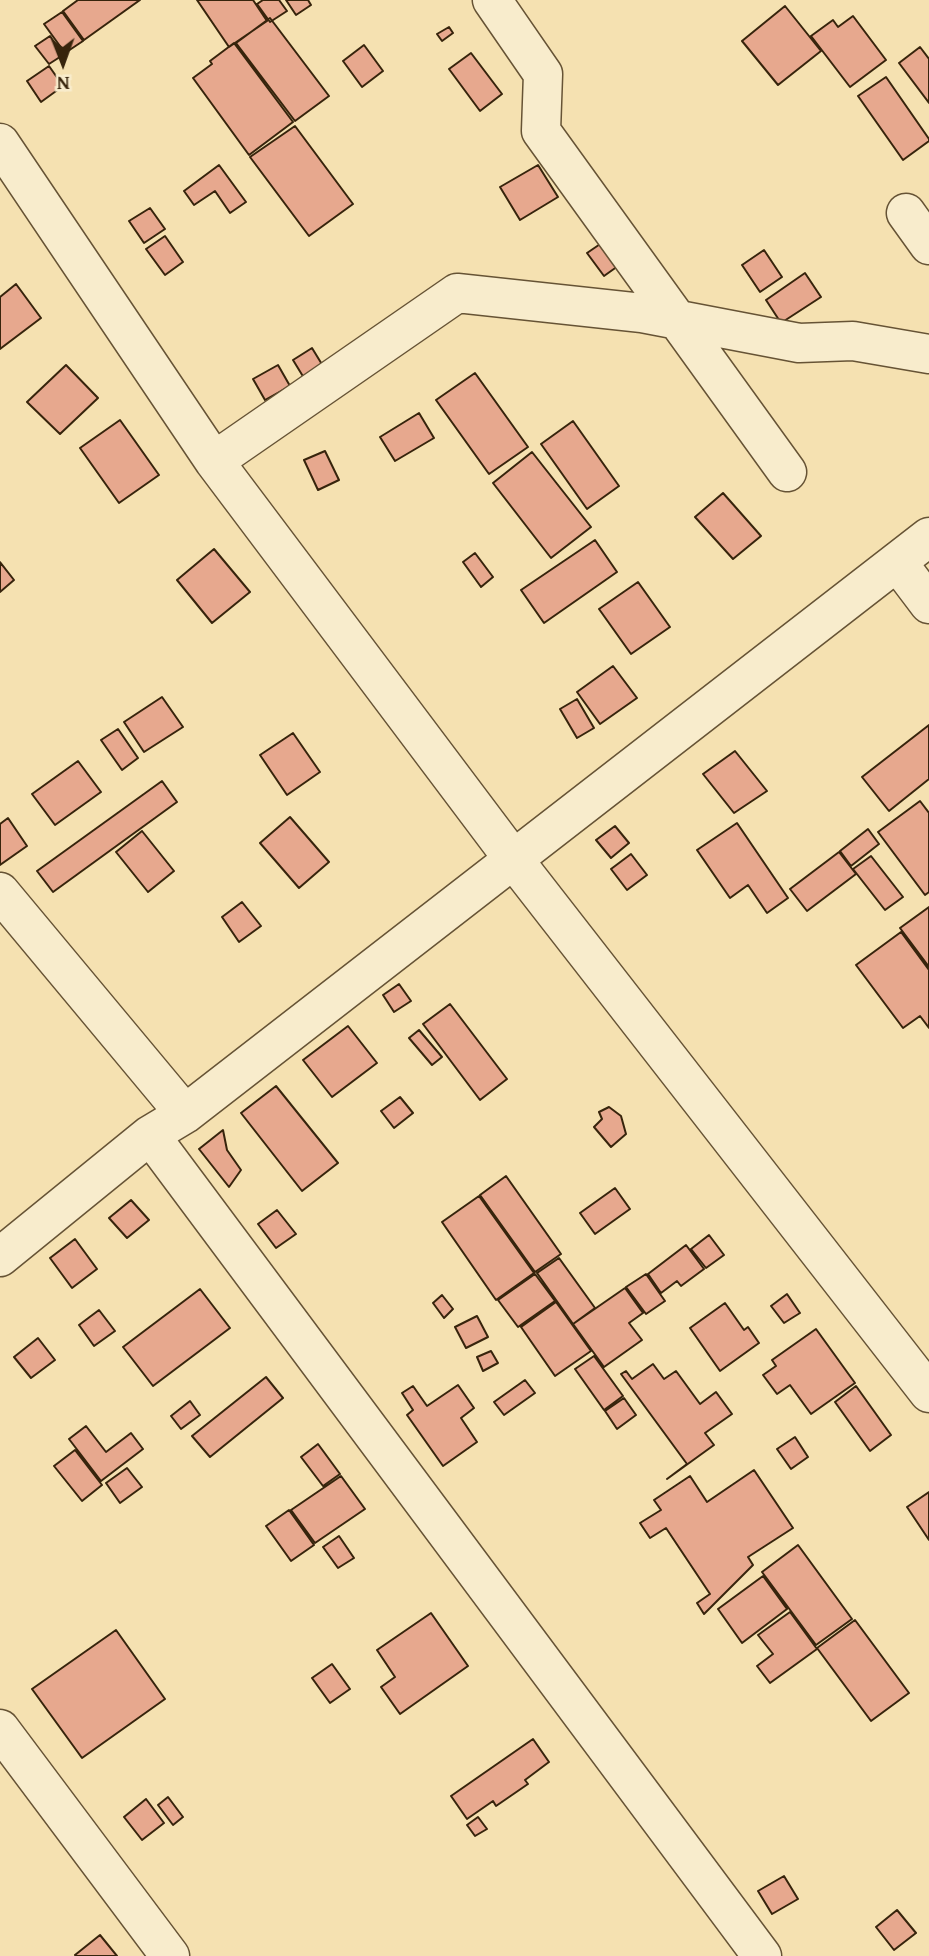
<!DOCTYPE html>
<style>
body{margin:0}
#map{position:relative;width:929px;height:1956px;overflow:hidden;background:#f5e1b1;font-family:"Gentium Book Plus",serif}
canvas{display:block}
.north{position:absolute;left:28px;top:28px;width:70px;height:70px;-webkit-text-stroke:5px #f8eccc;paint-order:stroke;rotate:179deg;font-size:19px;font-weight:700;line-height:28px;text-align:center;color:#37240c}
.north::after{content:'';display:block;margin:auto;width:24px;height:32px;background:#37240c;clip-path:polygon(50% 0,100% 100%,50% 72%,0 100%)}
</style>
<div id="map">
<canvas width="929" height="1956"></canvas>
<div class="north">N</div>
</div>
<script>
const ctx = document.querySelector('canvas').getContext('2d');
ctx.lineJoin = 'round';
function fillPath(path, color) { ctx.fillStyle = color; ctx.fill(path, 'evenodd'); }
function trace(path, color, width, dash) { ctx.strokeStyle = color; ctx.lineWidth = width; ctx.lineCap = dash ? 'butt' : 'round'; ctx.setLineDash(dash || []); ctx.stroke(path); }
const building = new Path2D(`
 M78,0H140L84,40L63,11Z
 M197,0H253L267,21L229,47Z
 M263,0H279L287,11L270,22L257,4Z
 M286,0H308L311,5L296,15Z
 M785,6L821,51L778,85L742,41Z
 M62,12L83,41L65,53L44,24Z
 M853,16L886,60L850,87L811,36L833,20L838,27Z
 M270,18L329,96L295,121L236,43Z
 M449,27L453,33L442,41L437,34Z
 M50,36L63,55L49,64L35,46Z
 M234,43L293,122L249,155L193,78L212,64L210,61Z
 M364,45L383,71L362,87L343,61Z
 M920,47L929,59V103L899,63Z
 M471,53L502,94L480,111L449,69Z
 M49,66L63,86L41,102L27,81Z
 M886,77L929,139V141L903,160L858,96Z
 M295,126L353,204L309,236L250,157Z
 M219,165L246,202L230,213L215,191L194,205L184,191Z
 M538,165L558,197L520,220L500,187Z
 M150,208L165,229L144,243L129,221Z
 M165,236L183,262L165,275L146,249Z
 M609,238L625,261L604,276L587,253Z
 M764,250L782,277L760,292L742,265Z
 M805,273L821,297L781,323L766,300Z
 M16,284L41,318L0,349V297Z
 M312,348L323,366L304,378L293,360Z
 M66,365L98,398L60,434L27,402Z
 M278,365L290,386L265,400L253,379Z
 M475,373L528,447L489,474L436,400Z
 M419,413L434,438L395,461L380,437Z
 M120,420L159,475L119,503L80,448Z
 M573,421L619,486L587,509L541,444Z
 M325,451L339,480L318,490L304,460Z
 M532,452L591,527L551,558L493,483Z
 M723,493L761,536L733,559L695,517Z
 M595,540L617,572L544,623L521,590Z
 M214,549L250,592L212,623L177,580Z
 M475,553L493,577L481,587L463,562Z
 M0,562L14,580L0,592Z
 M638,582L670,627L631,654L599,609Z
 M613,666L637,698L600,724L577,692Z
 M162,697L183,727L144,752L124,722Z
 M577,699L594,728L577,738L560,709Z
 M929,725V779L889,811L862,777Z
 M118,729L138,758L122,770L101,740Z
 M293,733L320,772L287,795L260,755Z
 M735,751L767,791L734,813L703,774Z
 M78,761L101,792L55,825L32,794Z
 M162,781L177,802L53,892L37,871Z
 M920,801L929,813V892L925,895L878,832Z
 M290,817L329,862L299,888L260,843Z
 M8,818L27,846L0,865V824Z
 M737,823L788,898L767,913L748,885L730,898L697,850Z
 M615,826L629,843L611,858L596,840Z
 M868,829L879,844L851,866L840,851Z
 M142,831L174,871L148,892L116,852Z
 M839,852L856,874L807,911L790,889Z
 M631,854L647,875L627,890L611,869Z
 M871,856L903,897L885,910L853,869Z
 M242,902L261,926L239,942L222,917Z
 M929,907V967L900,928Z
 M901,932L929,970V1028L920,1016L903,1028L856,965Z
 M399,984L411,1001L394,1012L383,995Z
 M450,1004L507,1079L480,1100L423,1024Z
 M348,1026L377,1063L332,1097L303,1060Z
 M419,1030L442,1057L432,1065L409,1038Z
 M276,1086L338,1163L302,1191L241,1113Z
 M400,1097L413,1113L394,1128L381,1111Z
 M609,1107L621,1116L626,1134L611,1147L594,1127L602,1119L599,1112Z
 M223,1130L227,1150L241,1170L229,1187L199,1149Z
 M506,1176L561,1254L535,1272L480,1195Z
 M615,1188L630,1209L595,1234L580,1213Z
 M479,1196L534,1273L496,1300L442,1222Z
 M131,1200L149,1220L127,1238L109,1218Z
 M277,1210L296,1234L276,1248L258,1224Z
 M709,1235L724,1255L706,1268L691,1249Z
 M75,1239L97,1269L72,1288L50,1258Z
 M686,1245L704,1269L681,1286L677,1281L661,1293L648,1274Z
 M559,1258L595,1308L573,1324L537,1273Z
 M535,1274L555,1301L518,1327L498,1300Z
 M646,1274L665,1301L646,1314L626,1287Z
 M625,1288L643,1313L629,1323L642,1340L604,1367L573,1324Z
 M200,1289L230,1328L153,1386L123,1347Z
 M787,1294L800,1313L784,1323L771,1306Z
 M442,1295L453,1309L444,1318L433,1303Z
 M556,1302L591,1351L555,1376L521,1327Z
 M725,1303L744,1330L748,1327L759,1343L720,1371L690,1328Z
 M99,1310L115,1331L94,1346L79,1325Z
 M477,1316L488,1337L466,1348L455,1327Z
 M816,1329L855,1383L811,1414L790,1385L777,1394L763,1375L776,1366L772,1360Z
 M38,1338L55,1360L31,1378L14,1357Z
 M491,1351L498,1363L483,1371L477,1357Z
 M594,1356L623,1396L604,1410L575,1369Z
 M653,1364L664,1379L676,1371L700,1404L716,1392L732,1414L705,1433L714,1445L667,1479L687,1464L621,1374L626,1371L632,1379Z
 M266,1377L283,1398L210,1457L192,1436Z
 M525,1380L535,1393L504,1415L494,1402Z
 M458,1385L474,1408L461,1418L477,1442L443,1466L407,1415L413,1410L402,1393L413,1386L427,1406Z
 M856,1386L891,1435L870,1451L835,1402Z
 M624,1398L636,1415L617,1429L605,1411Z
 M190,1401L200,1415L181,1429L171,1416Z
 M86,1426L106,1452L131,1433L143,1449L101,1481L69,1439Z
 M795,1437L808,1457L791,1469L777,1449Z
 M318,1444L340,1474L323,1486L301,1457Z
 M75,1450L102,1485L82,1501L54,1466Z
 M127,1468L142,1487L120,1503L106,1483Z
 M754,1470L793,1528L748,1557L753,1565L704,1614L697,1603L710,1594L666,1528L650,1538L640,1523L661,1510L654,1500L690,1476L707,1502Z
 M341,1476L365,1509L315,1543L291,1510Z
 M929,1492V1540L907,1507Z
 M289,1510L314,1545L291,1561L266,1526Z
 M339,1536L354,1558L338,1568L323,1547Z
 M798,1545L852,1619L816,1645L762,1572Z
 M763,1576L787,1609L742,1643L718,1609Z
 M790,1612L817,1649L770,1683L757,1666L773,1654L758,1635Z
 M431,1613L468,1666L400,1714L381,1687L395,1677L377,1650Z
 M855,1620L909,1693L871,1721L817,1648Z
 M116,1630L165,1699L82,1758L32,1689Z
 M332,1664L350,1689L330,1703L312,1678Z
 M533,1739L549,1762L525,1780L528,1784L496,1806L493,1801L467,1819L451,1796Z
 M168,1797L183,1817L173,1825L158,1805Z
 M146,1799L164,1823L142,1840L124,1817Z
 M478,1817L487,1829L475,1836L467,1825Z
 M784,1876L798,1899L772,1914L758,1891Z
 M897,1910L916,1933L894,1950L876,1927Z
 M100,1935L117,1956H76L75,1955Z`);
fillPath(building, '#e7a88e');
trace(building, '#37240c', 2);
const minor = new Path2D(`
 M492,0L543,74L541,131L787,472
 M0,143L214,461L514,860L929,1393
 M906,213L929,245
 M214,461L457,293L642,313L799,343L853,341L929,354
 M898,563L929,604
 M0,892L185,1114
 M150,1135L762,1956
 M0,1257L150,1135L185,1114L929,537
 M0,1729L170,1956`);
trace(minor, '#665335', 41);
trace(minor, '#f8eccc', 38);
</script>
